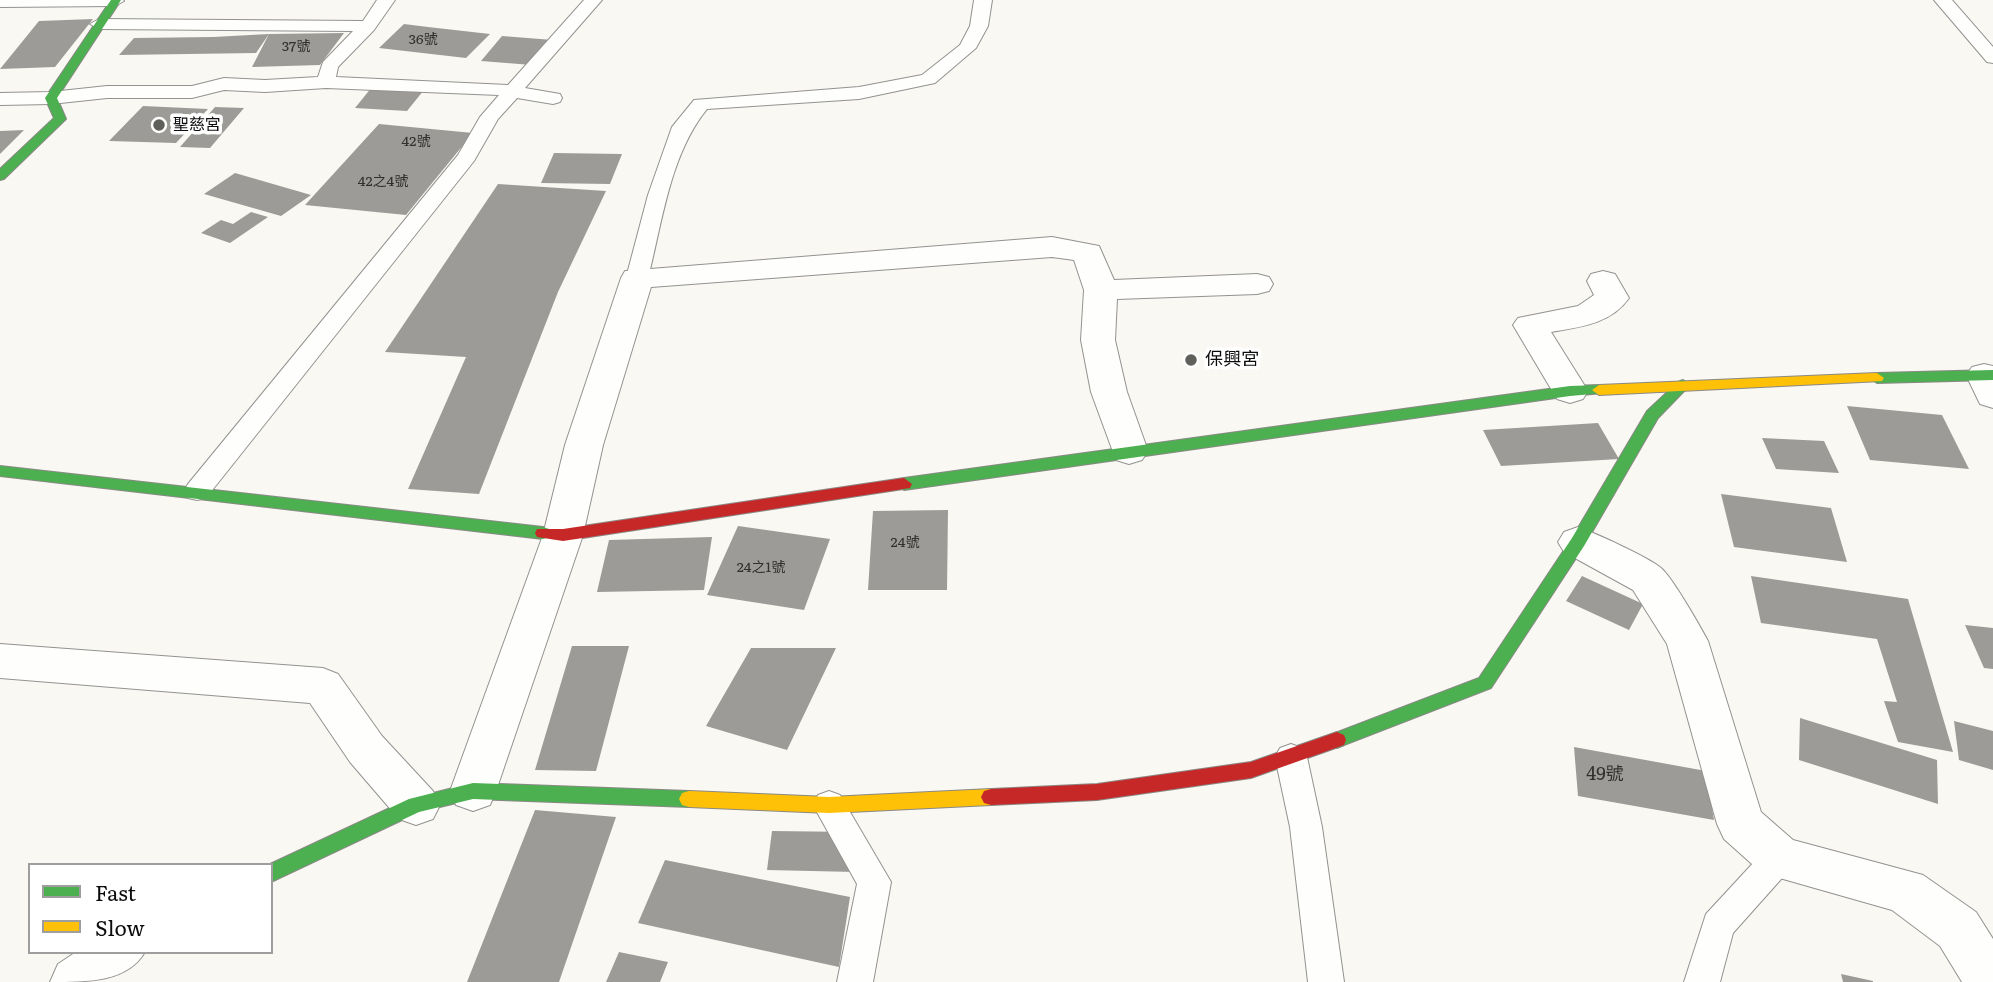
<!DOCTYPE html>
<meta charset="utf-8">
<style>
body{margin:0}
#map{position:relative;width:1993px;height:982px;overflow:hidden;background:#faf8f2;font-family:Literata,serif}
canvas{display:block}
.legend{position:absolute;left:28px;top:863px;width:245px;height:91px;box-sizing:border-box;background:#fff;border:2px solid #9e9e9e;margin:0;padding:9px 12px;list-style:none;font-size:21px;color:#0c0c0c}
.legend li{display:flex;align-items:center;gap:14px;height:35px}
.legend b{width:35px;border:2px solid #9e9e9e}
</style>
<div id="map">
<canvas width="1993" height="982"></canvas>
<ul class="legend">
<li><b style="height:9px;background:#4caf50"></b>Fast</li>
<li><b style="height:9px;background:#ffc107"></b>Slow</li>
</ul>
</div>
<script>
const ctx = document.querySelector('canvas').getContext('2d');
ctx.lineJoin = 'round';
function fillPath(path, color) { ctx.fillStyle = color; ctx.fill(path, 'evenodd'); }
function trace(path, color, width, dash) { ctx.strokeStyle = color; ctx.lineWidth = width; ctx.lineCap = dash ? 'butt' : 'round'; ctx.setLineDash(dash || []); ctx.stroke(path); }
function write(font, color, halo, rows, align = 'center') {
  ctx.font = font + ' Literata,"Noto Sans TC",serif'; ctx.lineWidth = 7; ctx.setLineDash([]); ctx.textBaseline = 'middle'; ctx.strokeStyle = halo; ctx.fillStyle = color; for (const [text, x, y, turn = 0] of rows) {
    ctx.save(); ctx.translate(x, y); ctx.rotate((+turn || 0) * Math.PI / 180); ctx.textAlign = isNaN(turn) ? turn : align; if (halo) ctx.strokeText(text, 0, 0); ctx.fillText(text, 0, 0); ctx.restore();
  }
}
fillPath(new Path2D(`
 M93,19L55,67L0,69L39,21Z
 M404,24L428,27L490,34L466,58L379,48Z
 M344,33L320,65L252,67L269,34L256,53L119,55L134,38L213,37L269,34Z
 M502,36L553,40L532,65L481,61Z
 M372,87L424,90L407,111L355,108Z
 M143,106L208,109L176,143L109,141Z
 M215,107L244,108L210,148L180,147Z
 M379,124L473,133L406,215L305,205Z
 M24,130L0,154V131Z
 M554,153L622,154L610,184L541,183Z
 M235,173L311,195L281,216L204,194Z
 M498,184L606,191L558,292L479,494L408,489L466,357L385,352Z
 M251,212L268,217L230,243L201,233L221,220L233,224Z
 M1847,406L1942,415L1969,469L1870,460Z
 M1598,423L1619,459L1501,466L1483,430Z
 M1762,438L1824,441L1839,473L1776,469Z
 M1721,494L1831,508L1847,562L1734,547Z
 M948,510L947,590H868L873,511Z
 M738,526L830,539L804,610L707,595Z
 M712,537L704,590L597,592L609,540Z
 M1582,576L1643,604L1629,630L1566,601Z
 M1751,576L1908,599L1953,752L1898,742L1884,701L1897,702L1877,639L1761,623Z
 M1965,625L1993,628V669L1984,668Z
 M572,646H629L596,771L535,770Z
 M751,648H836L787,750L706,726Z
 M1800,718L1937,760L1938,804L1799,760Z
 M1954,721L1993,731V770L1959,760Z
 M1574,747L1706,771L1714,820L1578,796Z
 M535,810L616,817L559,982H467Z
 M772,831L855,832V872L767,870Z
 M665,860L850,897L839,967L638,923Z
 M619,952L668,962L660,982H606Z
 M1841,974L1873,981V982H1843Z`), '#9d9b97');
const lane = new Path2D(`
 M0,0H123L124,1L115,6L0,7Z
 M377,0H395L374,30L338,67L336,77L508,85L584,0H602L525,88L560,94L562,98L560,102L553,104L517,98L498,119L474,161L206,498L197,500L188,498L184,491L188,484L458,155L480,117L499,95L326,88L265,92L224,90L192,98H107L51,104L0,105V93L51,92L107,86H192L224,78L265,80L318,77L323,62L353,31L99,29L90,24L99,19L363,21Z
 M974,0H992L988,26L976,48L935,83L859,99L707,109C670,154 662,223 648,278L645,283H629L626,278L648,195L672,127L694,100L859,87L922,75L960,45L970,26Z
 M1934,0H1952L1993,47V63L1987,62Z
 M1291,744L1302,748L1307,757L1322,827L1344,982H1308L1290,827L1275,757L1280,748Z
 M829,791L840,795L891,882L873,982H837L857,884L813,805L818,795Z
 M1779,843L1791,848L1796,858L1791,868L1733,933L1720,982H1684L1706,914L1767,848Z`);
const street = new Path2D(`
 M1052,237L1099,246L1114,280L1257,274L1269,277L1273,284L1269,291L1257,294L1117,299L1115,340L1127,392L1148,451L1142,460L1129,464L1116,460L1091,392L1081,340L1084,290L1074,260L1052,257L651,287L603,445L583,535L496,791L490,805L473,811L456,805L450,791L543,535L565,445L621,278L625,271Z
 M1603,271L1615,274L1629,298C1611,324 1580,327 1551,332L1588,391L1583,399L1570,403L1557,399L1513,325L1518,318L1578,306L1594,295L1587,281L1591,274Z
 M1984,364L1993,366V408L1980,404L1966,375L1972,367Z
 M1578,527C1595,533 1648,557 1661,568C1672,577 1700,626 1708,641L1761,812L1793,840L1923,875L1976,912L1993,939V982H1962L1940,946L1892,910L1762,873L1724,839L1717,824L1667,644L1633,590L1564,552L1558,542L1564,532Z
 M0,644L323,668L338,674L382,736L433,791L440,805L433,819L416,825L399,819L350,762L310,703L0,678Z
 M76,952H145C127,982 89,982 50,982L58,964Z`);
const fast = new Path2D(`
 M111,0H121L57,98L66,119L4,179L0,180V169L54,118L45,98Z
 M1993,370V380L1877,383L1870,378L1877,373Z
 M1683,380L1690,385L1658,418L1584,546L1491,688L1344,745L1337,748L1330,745L1328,740L1330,735L1479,678L1572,538L1647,411L1678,382Z
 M1599,385L1606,390L1604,393L1570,396L904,490L896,484L904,478L1570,386Z
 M0,466L543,527L549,529L551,533L549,537L543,539L0,476Z
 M473,783L689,791L696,793L699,799L696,805L689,807L473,799L419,812L271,882V865H268L409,799Z`);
const slow = new Path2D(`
 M1877,373L1884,378L1882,381L1599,395L1592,390L1599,385Z
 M991,789L998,791L1001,797L998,803L991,805L829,813L689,807L682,805L679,799L682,793L689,791L829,797Z`);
const jam = new Path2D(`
 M904,478L912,484L910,488L563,541L537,537L535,533L537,529H563Z
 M1337,732L1344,735L1346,740L1344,745L1251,778L1097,800L991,805L984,803L981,797L984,791L991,789L1097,784L1251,762Z`);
trace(lane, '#939290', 2);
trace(street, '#939290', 2);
trace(fast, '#8a8986', 2);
trace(slow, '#8a8986', 2);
trace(jam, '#8a8986', 2);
fillPath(lane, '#fefefd');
fillPath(street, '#fefefd');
fillPath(fast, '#4caf50');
fillPath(slow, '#ffc107');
fillPath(jam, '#c62828');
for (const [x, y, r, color] of [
 [159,125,7,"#5f5f5c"],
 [1191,360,7,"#5f5f5c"]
]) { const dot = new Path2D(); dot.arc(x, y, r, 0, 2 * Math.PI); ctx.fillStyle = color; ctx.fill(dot); trace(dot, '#fff', 2.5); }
write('14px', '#30302f', null, [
 ["36號",423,40],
 ["37號",296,47],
 ["42號",416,142],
 ["42之4號",383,182],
 ["24號",905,543],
 ["24之1號",761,568]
]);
write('16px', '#0c0c0c', '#fff', [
 ["聖慈宮",173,125]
], 'left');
write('18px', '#0c0c0c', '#fff', [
 ["保興宮",1205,360]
], 'left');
write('18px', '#30302f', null, [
 ["49號",1605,775]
]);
</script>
